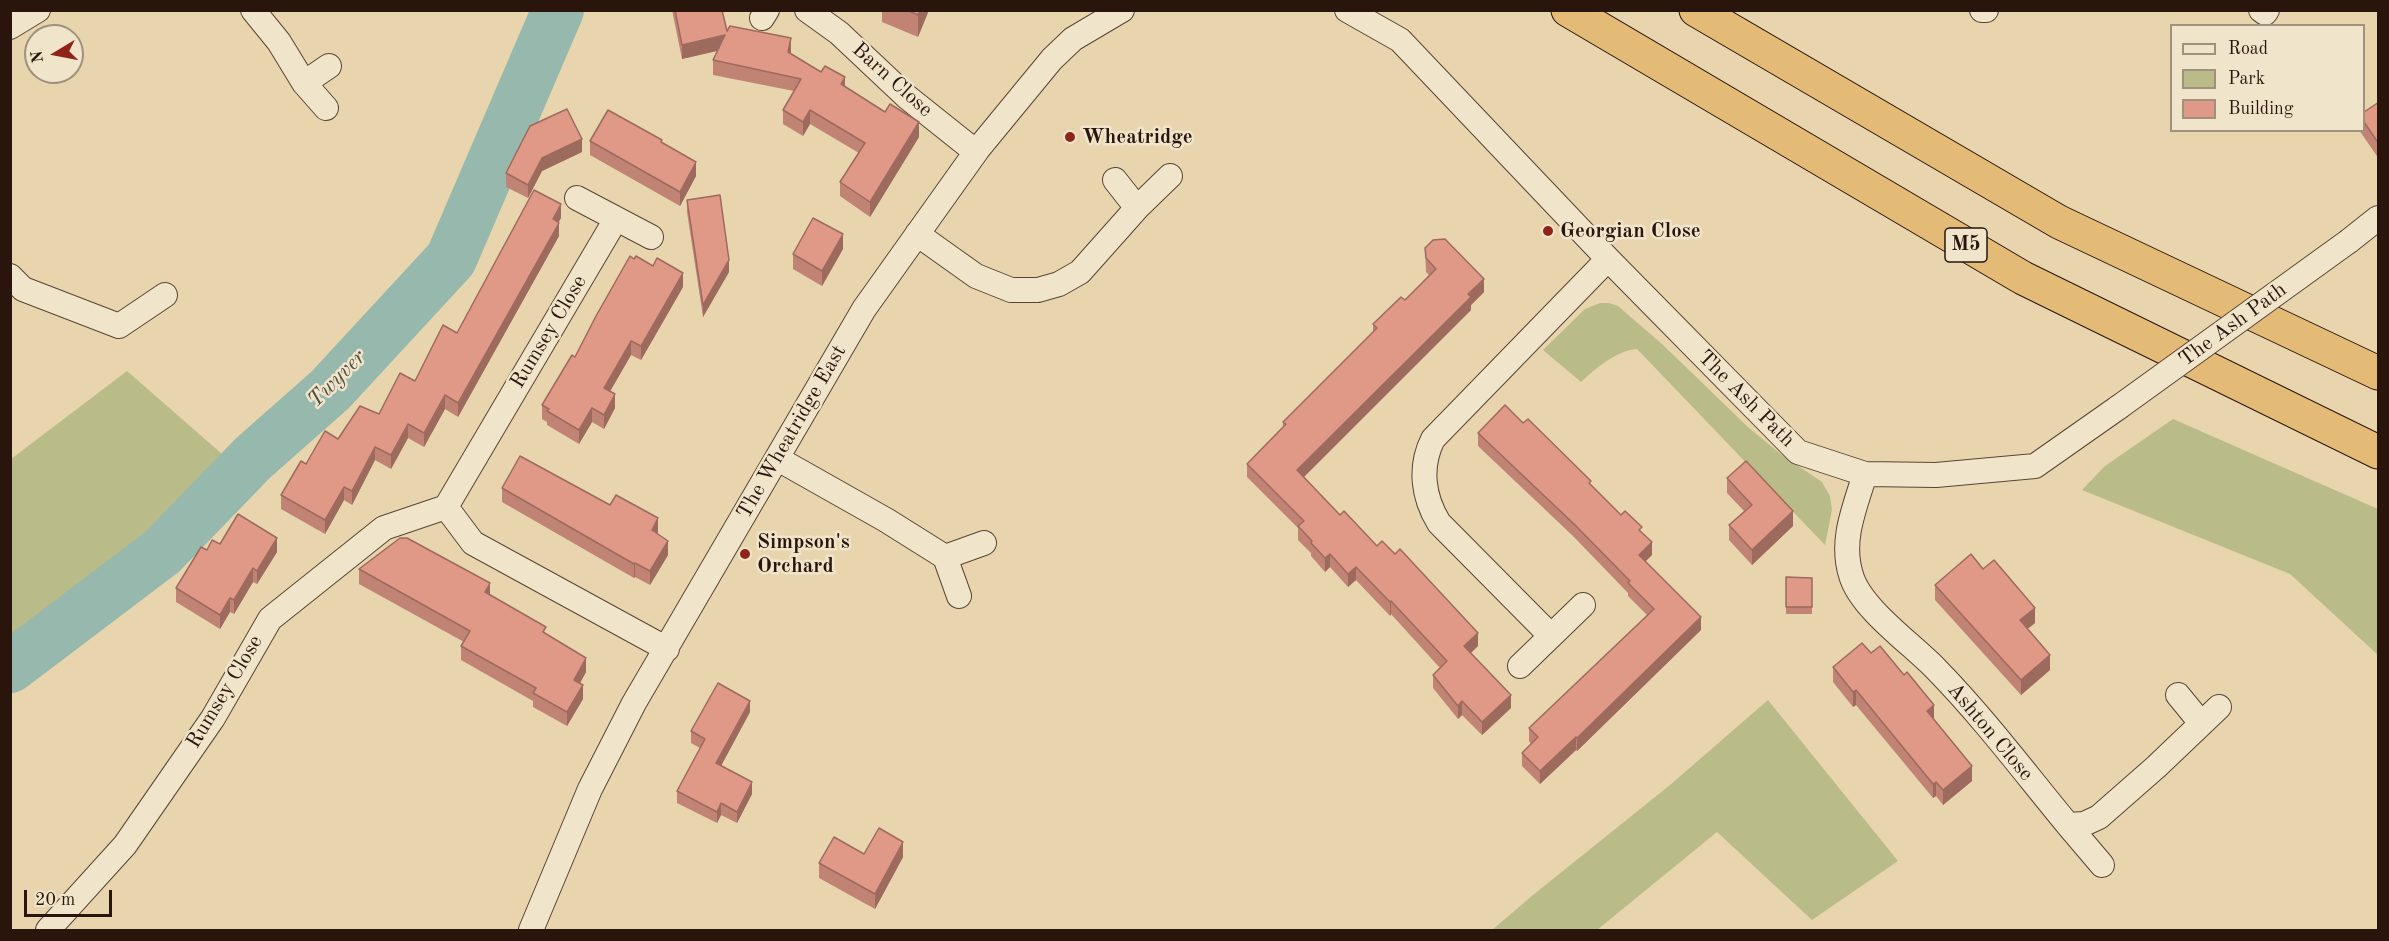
<!DOCTYPE html>
<style>
body{margin:0}
#map{position:relative;width:2389px;height:941px;overflow:hidden;background:#e8d5ae;font-family:"Old Standard TT",serif}
canvas{display:block}
.frame{position:absolute;inset:0;border:12px solid #29150b;pointer-events:none}
.legend{position:absolute;left:2170px;top:24px;width:195px;height:108px;box-sizing:border-box;background:#f0e4ca;border:2px solid #a0917e;margin:0;padding:8px 10px;list-style:none;font-size:18px;color:#29150b}
.legend li{display:flex;align-items:center;gap:12px;height:30px}
.legend b{width:30px;border:2px solid #a0917e}
.north{position:absolute;left:24px;top:24px;width:60px;height:60px;box-sizing:border-box;background:#f0e4ca;border:2px solid #a0917e;border-radius:50%;rotate:260deg;font-size:16px;font-weight:700;line-height:24px;text-align:center;color:#29150b}
.north::after{content:'';display:block;margin:auto;width:21px;height:27px;background:#8f2418;clip-path:polygon(50% 0,100% 100%,50% 72%,0 100%)}
.scale{position:absolute;left:24px;top:890px;width:88px;height:27px;box-sizing:border-box;border:3px solid #29150b;border-top:0;padding-left:8px;font-size:18px;line-height:21px;white-space:nowrap;color:#29150b;-webkit-text-stroke:4px #f0e4ca;paint-order:stroke}
</style>
<div id="map">
<canvas width="2389" height="941"></canvas>
<div class="frame"></div>
<ul class="legend">
<li><b style="height:8px;background:#f0e4ca"></b>Road</li>
<li><b style="height:16px;background:#b9bc88"></b>Park</li>
<li><b style="height:16px;background:#e09887"></b>Building</li>
</ul>
<div class="north">N</div>
<div class="scale">20 m</div>
</div>
<script>
const ctx = document.querySelector('canvas').getContext('2d');
ctx.lineJoin = 'round';
function fillPath(path, color) { ctx.fillStyle = color; ctx.fill(path, 'evenodd'); }
function trace(path, color, width, dash) { ctx.strokeStyle = color; ctx.lineWidth = width; ctx.lineCap = dash ? 'butt' : 'round'; ctx.setLineDash(dash || []); ctx.stroke(path); }
function write(font, color, halo, rows, align = 'center') {
  ctx.font = font + ' "Old Standard TT",serif'; ctx.lineWidth = 5; ctx.setLineDash([]); ctx.textBaseline = 'middle'; ctx.strokeStyle = halo; ctx.fillStyle = color; for (const [text, x, y, turn = 0] of rows) {
    ctx.save(); ctx.translate(x, y); ctx.rotate((+turn || 0) * Math.PI / 180); ctx.textAlign = isNaN(turn) ? turn : align; if (halo) ctx.strokeText(text, 0, 0); ctx.fillText(text, 0, 0); ctx.restore();
  }
}
fillPath(new Path2D(`
 M1600,303H1609L1618,306L1662,344L1749,428L1782,455L1822,482L1830,496L1832,510L1825,545L1637,349C1617,350 1595,369 1581,382L1543,350L1585,309Z
 M127,371L238,468L161,561L11,678V459Z
 M2173,419L2378,509V655L2290,574L2082,490L2105,466Z
 M1768,700L1898,861L1812,920L1717,832L1597,930H1492L1533,895L1670,785Z`), '#b9bc88');
trace(new Path2D(`
 M10,667L162,552L253,458L330,390L451,259L558,10`), '#97b8ac', 52);
const street = new Path2D(`
 M253,10L279,42L304,83L326,108
 M807,10L839,33L907,97L976,152
 M1347,10L1400,40L1608,259L1798,452L1865,474L1936,475L2035,466L2119,407
 M1982,10H1986
 M2261,10L2265,13L2267,10
 M762,18L767,10
 M10,27L38,10
 M304,83L329,66
 M1115,180L1137,208
 M577,198L651,237
 M917,234L976,276L1011,290H1038L1059,284L1080,272L1137,208L1170,176
 M2349,241L2378,218
 M10,276L23,289L119,326L165,295
 M778,459L886,520L945,557L959,596
 M1865,474C1855,507 1840,540 1851,575C1860,608 1912,644 1936,669C1983,717 2025,773 2068,825L2084,824L2099,817L2156,767L2219,707
 M446,507L473,543L667,649
 M945,557L984,543
 M1551,636L1439,523C1423,497 1419,467 1433,439L1608,259
 M1520,666L1583,605
 M2178,695L2201,723
 M2068,825L2102,865
 M48,930L125,845L213,718L270,619L384,528L446,507L616,219
 M531,930L590,789L634,703L864,309L978,149L1052,59L1073,39L1122,10`);
const highway = new Path2D(`
 M1568,10L2023,278L2378,452
 M1696,10L2059,222L2378,373`);
trace(street, '#594534', 26);
trace(highway, '#29150b', 35);
trace(street, '#f0e4ca', 24);
trace(highway, '#e4ba77', 33);
const streetBridge = new Path2D(`
 M2119,407L2349,241`);
trace(streetBridge, '#594534', 26, []);
trace(streetBridge, '#f0e4ca', 24);
fillPath(new Path2D(`
 M672,10H722L727,31L791,52V54L845,87L919,137L870,217L840,196V182L859,153L810,124L803,136L783,124V110L794,91L713,75V60L717,51L682,59Z
 M882,10H929L918,37L882,22Z
 M2379,102V159L2359,130H2364V112Z
 M590,141L662,142L696,176L680,206L590,155Z
 M582,152L542,171L528,198L506,187V173Z
 M687,200L729,272L703,317L687,212Z
 M561,218L558,222L559,236L458,417L445,409L424,447L408,438L391,469L375,460L352,505L344,500L325,534L281,509V495L306,464L338,439L379,414L415,381Z
 M1425,248L1484,292L1471,305V310L1303,477L1340,515L1377,546L1478,646L1471,653L1511,708L1482,735L1462,715L1458,719L1433,688V675L1440,668L1391,614L1390,616L1356,580L1348,587L1330,567L1325,572L1311,556V553L1298,540V528L1247,477V464L1283,427V422L1373,333V324L1405,300L1429,275L1426,272Z
 M843,249L822,286L793,269V254Z
 M683,287L641,360L631,355L610,391L615,408L604,429L592,422L579,444L547,425V422L542,419V405L575,357Z
 M1478,433L1591,485L1621,515L1642,532L1652,555L1645,561L1701,630L1577,751L1576,750L1540,784L1522,766V753L1531,744L1529,741V728L1647,615L1628,596V593L1574,537L1478,446Z
 M1727,478L1793,526L1752,565L1729,540V525L1744,511L1727,493Z
 M502,488L658,532L657,534L668,555L650,585L635,577L634,578L502,502Z
 M220,544L277,552L257,584L253,582L234,614L230,612L220,629L176,602V588L207,550Z
 M359,569L490,595L546,634L586,672L580,683L583,699L567,726L533,707V701L461,660V646L464,642L359,584Z
 M1983,569L2035,623L2027,629L2050,670L2021,695L1935,600V585Z
 M1786,577L1812,578V614H1786Z
 M1871,653L1934,720L1972,781L1943,805L1936,796L1933,798L1856,705L1853,707L1833,682V667Z
 M750,712L721,766L752,794L737,823L721,815L717,823L677,803V791L700,748L691,743V731Z
 M864,854L903,857L875,909L819,878V863Z`), '#c18374');
fillPath(new Path2D(`
 M920,10H929L918,37V15Z
 M725,35V49L682,59V45Z
 M791,38V52L788,67V52Z
 M845,77V92L841,84Z
 M810,110V124L803,136V122Z
 M919,122V137L870,217V202Z
 M582,139V152L542,171L528,198V185L542,158Z
 M696,162V176L680,206V192Z
 M561,204V218L554,231L559,223V236L458,417V403Z
 M843,234V249L822,286V271Z
 M729,260V272L703,317V305Z
 M683,273V287L641,360V346Z
 M1484,279V292L1471,305V310L1297,484V470Z
 M631,341V355L604,402V388Z
 M615,394V408L604,429V415Z
 M445,395V409L424,447V433Z
 M592,408V422L579,444V430Z
 M408,424V438L391,469V455Z
 M375,447V460L352,505V491Z
 M344,487V500L325,534V520Z
 M1793,511V526L1752,565V550Z
 M658,518V532L652,545V530Z
 M277,538V552L257,584V571Z
 M668,541V555L650,585V571Z
 M1652,542V555L1639,568V555Z
 M1330,554V567L1325,572V558Z
 M635,563V577L634,578V564Z
 M1356,567V580L1348,587V574Z
 M253,568V582L234,614V600Z
 M490,583V597L485,592Z
 M230,598V612L220,629V615Z
 M1391,601V614L1390,616V602Z
 M2035,608V623L2020,635V620Z
 M1701,617V630L1577,751V738Z
 M1478,633V646L1464,659V646Z
 M2050,655V670L2021,695V680Z
 M586,658V672L574,694V680Z
 M583,685V699L567,726V712Z
 M1856,690V705L1853,707V692Z
 M1511,695V708L1482,735V722Z
 M750,701V712L716,775V763Z
 M1462,701V715L1458,719V706Z
 M1934,705V720L1927,711Z
 M1576,737V750L1540,784V771Z
 M1972,766V781L1943,805V790Z
 M752,782V794L737,823V812Z
 M1936,782V796L1933,798V784Z
 M721,803V815L717,823V812Z
 M903,842V857L875,909V894Z`), '#9d6a5e');
const building = new Path2D(`
 M675,10H722L727,31L730,26L791,38L788,52L821,72L825,66L845,77L841,84L885,112L890,104L919,122L870,202L840,182L865,143L810,110L803,122L783,110L801,79L713,60L725,35L682,45Z
 M907,10H920L918,15Z
 M2379,102V144L2364,122V112Z
 M567,109L582,139L542,158L528,185L506,173L530,126Z
 M608,110L662,140L661,142L696,162L680,192L590,141Z
 M534,190L561,204L553,219L559,223L458,403L445,395L424,433L408,424L391,455L375,447L352,491L344,487L325,520L281,495L301,461L306,464L325,431L338,439L360,406L379,414L400,373L415,381L443,325L457,333Z
 M720,195L729,260L703,305L687,200Z
 M813,218L843,234L822,271L793,254Z
 M1445,239L1484,279L1468,294L1471,297L1297,470L1340,515L1344,511L1377,546L1382,541L1395,554L1400,549L1478,633L1464,646L1511,695L1482,722L1462,701L1458,706L1433,675L1447,661L1391,601L1390,602L1356,567L1348,574L1330,554L1325,558L1311,543L1312,541L1298,526L1304,521L1247,464L1286,424L1283,422L1377,328L1373,324L1401,297L1405,300L1436,269L1426,258L1425,248L1433,240Z
 M630,256L634,259L636,256L653,266L657,258L683,273L641,346L631,341L604,388L615,394L604,415L592,408L579,430L547,411L549,409L542,405L572,355L575,357L596,316Z
 M1505,405L1523,423L1528,419L1591,481L1589,483L1621,515L1625,511L1642,527L1639,530L1652,542L1639,555L1701,617L1577,738L1576,737L1540,771L1522,753L1538,737L1529,728L1654,609L1628,583L1630,581L1574,524L1478,433Z
 M520,456L610,505L616,495L658,518L652,530L668,541L650,571L635,563L634,564L502,488Z
 M1746,461L1793,511L1752,550L1729,525L1752,505L1727,478Z
 M238,514L277,538L257,571L253,568L234,600L230,598L220,615L176,588L201,547L207,550L212,540L220,544Z
 M400,538H407L490,583L485,592L546,627L543,632L586,658L574,680L583,685L567,712L533,693L536,688L461,646L470,631L359,569Z
 M1971,554L1983,569L1994,560L2035,608L2020,620L2050,655L2021,680L1935,585Z
 M1786,577L1812,578V607H1786Z
 M1862,643L1871,653L1880,646L1904,675L1907,672L1934,705L1927,711L1972,766L1943,790L1936,782L1933,784L1856,690L1853,692L1833,667Z
 M718,683L750,701L716,763L752,782L737,812L721,803L717,812L677,791L705,739L691,731Z
 M879,828L903,842L875,894L819,863L834,837L864,854Z`);
fillPath(building, '#e09887');
trace(building, '#9d6a5e', 1.5);
for (const [x, y, r, color] of [
 [1070,137,6,"#8f2418"],
 [1548,231,6,"#8f2418"],
 [745,554,6,"#8f2418"]
]) { const dot = new Path2D(); dot.arc(x, y, r, 0, 2 * Math.PI); ctx.fillStyle = color; ctx.fill(dot); trace(dot, '#f0e4ca', 2); }
for (const [x, y, w] of [
 [1966,245,42]
]) { const box = new Path2D(); box.roundRect(x - w / 2, y - 17, w, 34, 4.5); ctx.fillStyle = '#f0e4ca'; ctx.fill(box); trace(box, '#29150b', 1.5); }
write('bold 20px', '#29150b', null, [
 ["M5",1966,245]
]);
write('21px', '#29150b', '#f0e4ca', [
 ["Barn Close",892,80,42],
 ["The Ash Path",2233,325,-36],
 ["Rumsey Close",549,332,-59],
 ["The Ash Path",1746,399,45],
 ["The Wheatridge East",792,432,-60],
 ["Rumsey Close",225,692,-59],
 ["Ashton Close",1990,732,50]
]);
write('bold 21px', '#29150b', '#f0e4ca', [
 ["Wheatridge",1082,137],
 ["Georgian Close",1560,231],
 ["Simpson's",757,542],
 ["Orchard",757,566]
], 'left');
write('italic 22px', '#504e43', '#f0e4ca', [
 ["Twyver",337,379,-45]
]);
</script>
